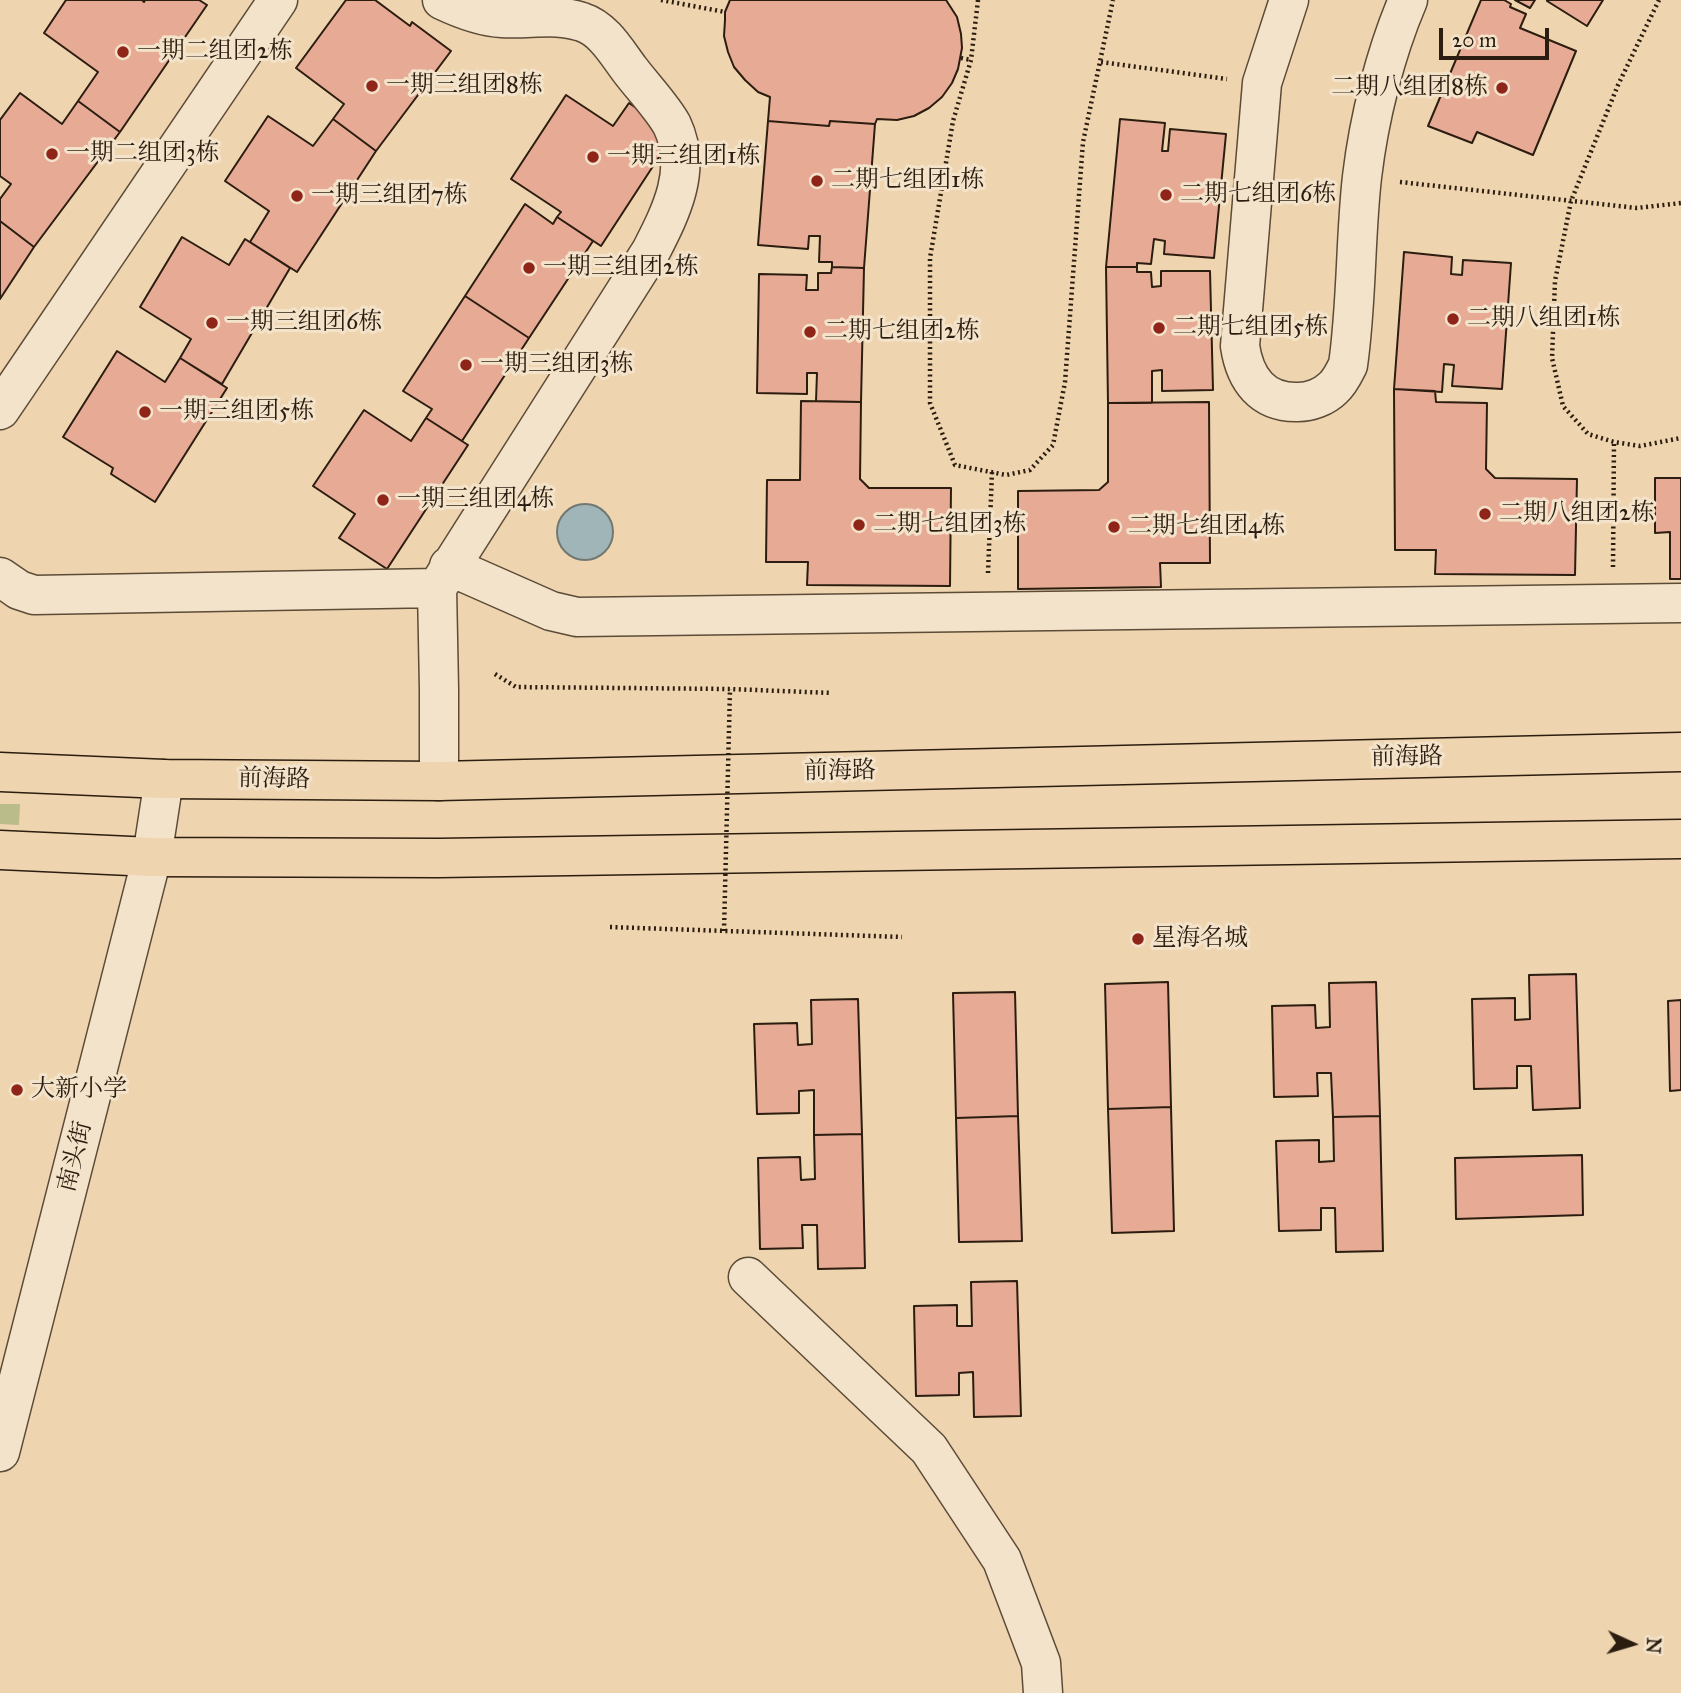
<!DOCTYPE html>
<meta charset="utf-8">
<style>
body{margin:0}
#map{position:relative;width:1681px;height:1693px;overflow:hidden;background:#eed4af;font-family:"IM FELL Great Primer",serif}
canvas{display:block}
.north{position:absolute;left:1597px;top:1609px;width:70px;height:70px;-webkit-text-stroke:5px #f4e3cb;paint-order:stroke;rotate:94deg;font-size:19px;font-weight:700;line-height:28px;text-align:center;color:#2b1d0f}
.north::after{content:'';display:block;margin:auto;width:24px;height:32px;background:#2b1d0f;clip-path:polygon(50% 0,100% 100%,50% 72%,0 100%)}
.scale{position:absolute;left:1439px;top:28px;width:110px;height:32px;box-sizing:border-box;border:4px solid #2b1d0f;border-top:0;padding-left:9px;font-size:21px;line-height:24px;white-space:nowrap;color:#2b1d0f;-webkit-text-stroke:5px #f4e3cb;paint-order:stroke}
</style>
<div id="map">
<canvas width="1681" height="1693"></canvas>
<div class="north">N</div>
<div class="scale">20 m</div>
</div>
<script>
const ctx = document.querySelector('canvas').getContext('2d');
ctx.lineJoin = 'round';
function fillPath(path, color) { ctx.fillStyle = color; ctx.fill(path, 'evenodd'); }
function trace(path, color, width, dash) { ctx.strokeStyle = color; ctx.lineWidth = width; ctx.lineCap = dash ? 'butt' : 'round'; ctx.setLineDash(dash || []); ctx.stroke(path); }
function write(font, color, halo, rows, align = 'center') {
  ctx.font = font + ' "IM FELL Great Primer","Noto Serif SC",serif'; ctx.lineWidth = 6; ctx.setLineDash([]); ctx.textBaseline = 'middle'; ctx.strokeStyle = halo; ctx.fillStyle = color; for (const [text, x, y, turn = 0] of rows) {
    ctx.save(); ctx.translate(x, y); ctx.rotate((+turn || 0) * Math.PI / 180); ctx.textAlign = isNaN(turn) ? turn : align; if (halo) ctx.strokeText(text, 0, 0); ctx.fillText(text, 0, 0); ctx.restore();
  }
}
fillPath(new Path2D(`
 M0,804H20L19,825L0,824Z`), '#babc8a');
const water = new Path2D(`
 M557 532a28 28 0 1 1 56 0a28 28 0 1 1-56 0Z`);
fillPath(water, '#a0b5b7');
trace(water, '#717874', 2);
const building = new Path2D(`
 M66,0H142L144,2L145,0H199L207,5L120,132L78,101L98,72L44,33Z
 M346,0H375L410,26L412,22L451,51L376,151L333,119L344,104L296,68Z
 M730,0H946L957,17L961,34L962,48L958,69L952,83L942,97L929,108L914,116L897,120L877,119L875,124L830,121L829,126L768,121L770,97L758,92L745,80L734,67L728,52L724,36L725,20V12Z
 M1481,0H1504L1511,4L1510,7L1526,14L1520,28L1576,51L1533,155L1477,132L1472,143L1428,126Z
 M1515,0H1535L1530,8Z
 M1547,0H1603L1587,26L1547,1Z
 M20,93L62,124L78,101L120,132L34,247L0,221V199L11,184L0,176V120Z
 M566,95L613,126L629,103L674,134L601,246L557,217L561,212L511,179Z
 M268,116L313,146L333,119L376,151L297,272L250,242L269,211L225,181Z
 M1120,119L1165,123L1162,151H1168L1170,129L1226,134L1214,258L1164,254L1165,241L1154,239L1151,264L1137,263V267H1106Z
 M768,121L829,126L830,121L875,124L864,268L832,267V262H819L820,236H809L808,249L758,245Z
 M525,204L553,224L557,217L593,241L529,338L465,296Z
 M0,221L34,247L0,299Z
 M182,237L229,265L245,239L290,268L222,384L180,358L191,339L140,307Z
 M1404,252L1452,257L1451,274L1462,275L1463,260L1511,263L1502,389L1452,386L1454,365L1444,364L1442,392L1394,389Z
 M832,267L864,268L861,402L816,401L817,373H807V394L757,393L759,274L807,275L806,290H818V273H831Z
 M1106,267H1137V272H1151L1152,287L1161,286V271H1210L1213,390L1162,391V370L1152,371V403H1108Z
 M465,296L529,338L462,441L426,418L432,409L403,391Z
 M117,351L165,382L180,358L227,388L155,502L111,474L113,468L63,437Z
 M1394,389L1435,391L1436,402L1487,403L1486,469L1495,478L1577,479L1575,575L1435,574L1436,550H1395Z
 M801,401L861,402L860,479L869,488H951L950,586L807,585L808,562H766L767,480H800Z
 M1209,402L1210,563H1160L1161,587L1018,589V491L1099,490L1108,482V403Z
 M364,410L411,441L426,418L468,445L387,569L339,538L355,514L313,486Z
 M1655,478H1681V579H1670V532L1655,533Z
 M1576,974L1580,1108L1533,1110L1531,1066H1517V1088L1474,1089L1472,999L1515,998V1020L1530,1019L1529,975Z
 M1168,982L1171,1107L1108,1109L1105,984Z
 M1376,982L1380,1116L1333,1117L1331,1073H1317L1318,1096L1274,1097L1272,1006L1315,1005L1316,1028L1330,1027L1329,983Z
 M1015,992L1018,1116L956,1118L953,993Z
 M858,999L862,1134L814,1135V1090L799,1091V1113L757,1114L754,1024L797,1023L798,1045L812,1044L811,1000Z
 M1681,1000V1090L1670,1091L1668,1001Z
 M1171,1107L1174,1231L1112,1233L1108,1109Z
 M1018,1116L1022,1241L959,1242L956,1118Z
 M1380,1116L1383,1251L1336,1252L1335,1208H1321V1230L1279,1231L1276,1141L1319,1140V1162L1334,1161L1333,1117Z
 M862,1134L865,1268L818,1269L817,1225H802L803,1248L760,1249L758,1158L800,1157L801,1180L815,1179L814,1135Z
 M1582,1155L1583,1215L1456,1219L1455,1158Z
 M1017,1281L1021,1416L974,1417L973,1372L959,1373V1395L916,1396L914,1306L957,1305V1326H972L971,1282Z`);
fillPath(building, '#e7aa95');
trace(building, '#2b1d0f', 2);
const minor = new Path2D(`
 M1289,0L1262,83L1240,346C1245,379 1262,403 1298,402C1310,402 1324,397 1333,388C1340,382 1344,373 1348,365C1357,303 1355,239 1362,177C1369,118 1385,54 1408,0
 M0,410L278,0
 M449,566L551,611L577,617L1681,603
 M0,577L19,590L34,595L437,588
 M439,781V689L437,588L651,251C671,212 693,169 672,125C663,108 642,86 630,70C617,53 604,29 582,22C556,13 529,20 502,18C481,17 461,9 442,0
 M748,1277L929,1449L1002,1560L1041,1663L1043,1693
 M0,1452L152,857L164,779`);
const major = new Path2D(`
 M0,772L164,779L439,781L1681,752
 M0,850L152,857L439,858L1681,839`);
trace(minor, '#5c4b37', 41);
trace(major, '#2b1d0f', 41);
trace(new Path2D(`
 M661,0L725,12
 M978,0L971,60L953,121L930,258V403L955,465L1006,475L1030,470L1053,445L1065,382L1083,142L1113,0
 M1659,0L1618,85L1571,201L1555,281L1552,358L1563,406L1588,434L1614,442L1640,446L1681,438
 M961,58L971,60
 M1101,62L1227,79
 M1400,182L1637,208L1681,203
 M1613,567L1614,442
 M988,573L992,472
 M495,674L516,687L730,689L832,693
 M610,927L902,937`), '#2b1d0f', 4.5, [2, 3.5]);
trace(minor, '#f4e3cb', 38);
trace(major, '#eed4af', 38);
trace(new Path2D(`
 M724,931L730,689`), '#2b1d0f', 4.5, [2, 3.5]);
for (const [x, y, r, color] of [
 [123,52,7,"#8f2418"],
 [372,86,7,"#8f2418"],
 [1502,88,7,"#8f2418"],
 [52,154,7,"#8f2418"],
 [593,157,7,"#8f2418"],
 [817,181,7,"#8f2418"],
 [1166,195,7,"#8f2418"],
 [297,196,7,"#8f2418"],
 [529,268,7,"#8f2418"],
 [1453,319,7,"#8f2418"],
 [212,323,7,"#8f2418"],
 [1159,328,7,"#8f2418"],
 [810,332,7,"#8f2418"],
 [466,365,7,"#8f2418"],
 [145,412,7,"#8f2418"],
 [383,500,7,"#8f2418"],
 [1485,514,7,"#8f2418"],
 [859,525,7,"#8f2418"],
 [1114,527,7,"#8f2418"],
 [1138,939,7,"#8f2418"],
 [17,1090,7,"#8f2418"]
]) { const dot = new Path2D(); dot.arc(x, y, r, 0, 2 * Math.PI); ctx.fillStyle = color; ctx.fill(dot); trace(dot, '#f4e3cb', 2.5); }
write('24px', '#2b1d0f', '#f4e3cb', [
 ["一期二组团2栋",137,52],
 ["一期三组团8栋",386,86],
 ["二期八组团8栋",1488,88,"right"],
 ["一期二组团3栋",66,154],
 ["一期三组团1栋",607,157],
 ["二期七组团1栋",831,181],
 ["二期七组团6栋",1180,195],
 ["一期三组团7栋",311,196],
 ["一期三组团2栋",543,268],
 ["二期八组团1栋",1467,319],
 ["一期三组团6栋",226,323],
 ["二期七组团5栋",1173,328],
 ["二期七组团2栋",824,332],
 ["一期三组团3栋",480,365],
 ["一期三组团5栋",159,412],
 ["一期三组团4栋",397,500],
 ["二期八组团2栋",1499,514],
 ["二期七组团3栋",873,525],
 ["二期七组团4栋",1128,527],
 ["星海名城",1152,939],
 ["大新小学",31,1090]
], 'left');
write('24px', '#2b1d0f', '#f4e3cb', [
 ["前海路",1407,758,-1],
 ["前海路",840,772,-1],
 ["前海路",274,780,1],
 ["南头街",76,1157,-76]
]);
</script>
